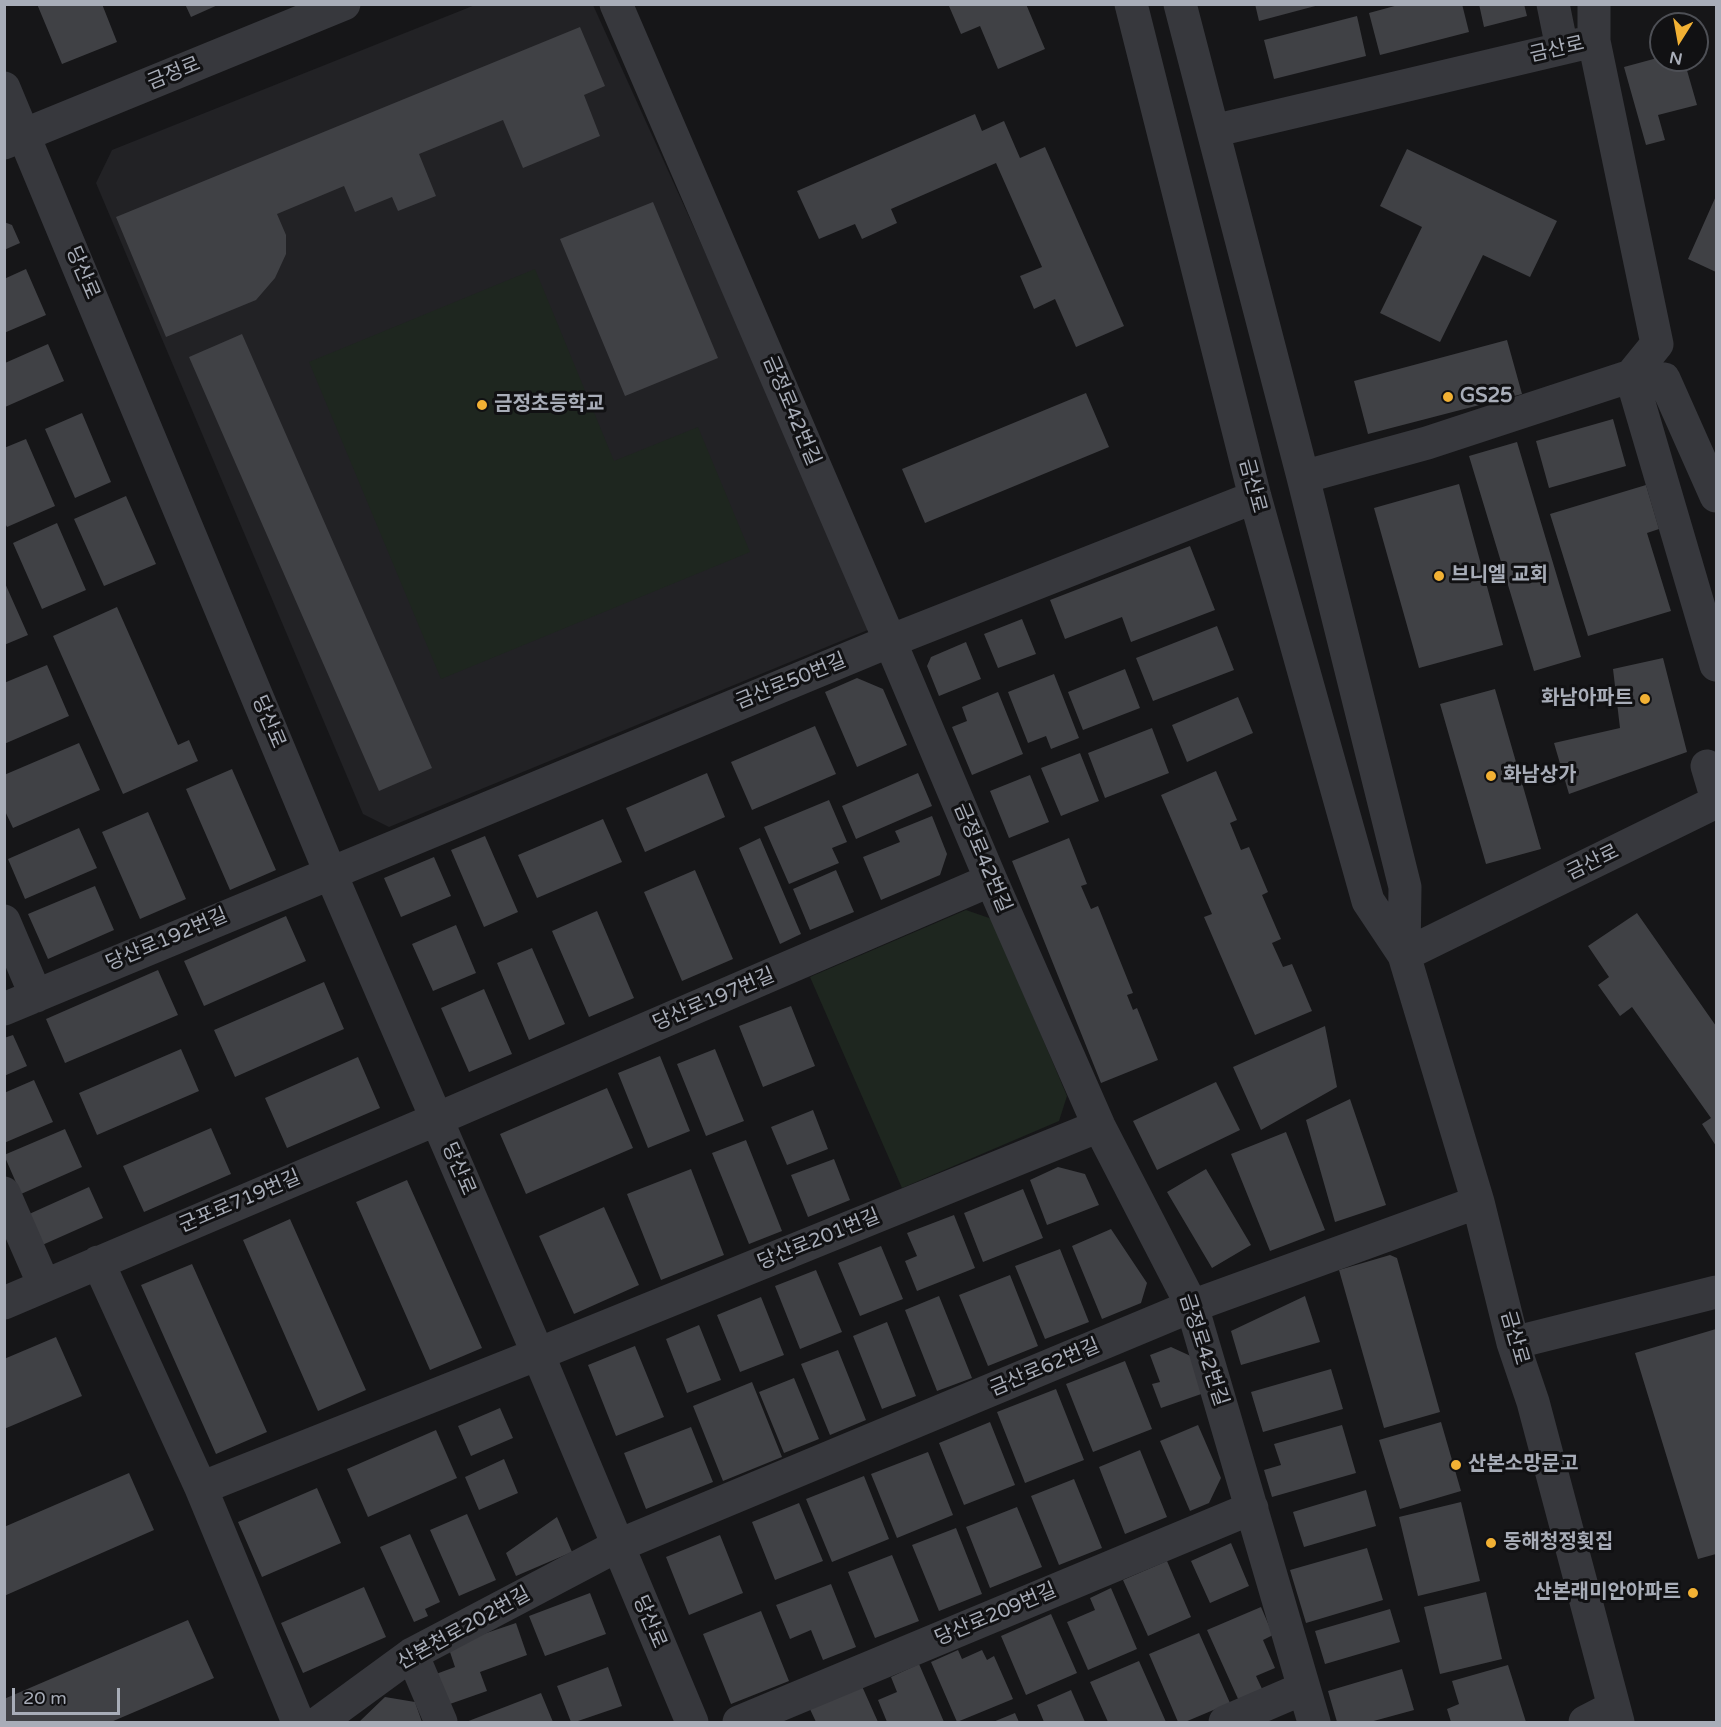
<!DOCTYPE html>
<meta charset="utf-8">
<style>
body{margin:0}
#map{position:relative;width:1721px;height:1727px;overflow:hidden;background:#161618;font-family:"Varela Round",sans-serif}
canvas{display:block}
.frame{position:absolute;inset:0;border:6px solid #a8adb8;pointer-events:none}
.north{position:absolute;left:1649px;top:12px;width:60px;height:60px;box-sizing:border-box;background:#111113;border:2px solid #4d4f55;border-radius:50%;rotate:191deg;font-size:16px;font-weight:700;line-height:24px;text-align:center;color:#a8adb8}
.north::after{content:'';display:block;margin:auto;width:21px;height:27px;background:#f2b134;clip-path:polygon(50% 0,100% 100%,50% 72%,0 100%)}
.scale{position:absolute;left:12px;top:1688px;width:108px;height:27px;box-sizing:border-box;border:3px solid #a8adb8;border-top:0;padding-left:8px;font-size:18px;line-height:21px;white-space:nowrap;color:#a8adb8;-webkit-text-stroke:4px #111113;paint-order:stroke}
</style>
<div id="map">
<canvas width="1721" height="1727"></canvas>
<div class="frame"></div>
<div class="north">N</div>
<div class="scale">20 m</div>
</div>
<script>
const ctx = document.querySelector('canvas').getContext('2d');
ctx.lineJoin = 'round';
function fillPath(path, color) { ctx.fillStyle = color; ctx.fill(path, 'evenodd'); }
function trace(path, color, width, dash) { ctx.strokeStyle = color; ctx.lineWidth = width; ctx.lineCap = dash ? 'butt' : 'round'; ctx.setLineDash(dash || []); ctx.stroke(path); }
function write(font, color, halo, rows, align = 'center') {
  ctx.font = font + ' "Varela Round","Noto Sans KR",sans-serif'; ctx.lineWidth = 6; ctx.setLineDash([]); ctx.textBaseline = 'middle'; ctx.strokeStyle = halo; ctx.fillStyle = color; for (const [text, x, y, turn = 0] of rows) {
    ctx.save(); ctx.translate(x, y); ctx.rotate((+turn || 0) * Math.PI / 180); ctx.textAlign = isNaN(turn) ? turn : align; if (halo) ctx.strokeText(text, 0, 0); ctx.fillText(text, 0, 0); ctx.restore();
  }
}
fillPath(new Path2D(`
 M475,5H593L875,627L389,827L363,814L96,183L112,150Z`), '#222225');
fillPath(new Path2D(`
 M535,269L614,461L698,427L750,552L441,679L309,362Z
 M966,910L992,919L1067,1096L1059,1121L902,1188L810,977Z`), '#1e261f');
fillPath(new Path2D(`
 M37,4H102L117,42L62,64Z
 M185,4H220L191,17Z
 M953,4H1026L1045,49L998,69L980,26L961,34L949,6Z
 M1255,4H1319V5L1259,21Z
 M1402,4H1462L1469,32L1380,55L1369,13Z
 M1479,4H1524L1527,16L1484,27Z
 M1357,16L1366,56L1274,79L1264,40Z
 M580,27L605,86L584,95L600,136L523,168L503,120L419,154L436,196L398,211L392,197L355,212L344,186L277,214L286,235V254L275,278L256,300L166,337L116,217Z
 M1661,57V60H1684L1697,105L1658,115L1665,140L1646,145L1624,67Z
 M975,114L982,131L1004,121L1020,158L1045,147L1124,326L1076,347L1055,299L1034,309L1020,276L1042,267L996,163L891,209L897,223L862,239L855,224L819,239L797,191Z
 M1407,149L1557,221L1530,277L1483,255L1440,342L1380,313L1422,227L1380,206Z
 M1716,196V272L1688,259Z
 M653,202L718,358L625,396L560,239Z
 M4,222L12,225L20,243L4,250Z
 M26,269L46,315L4,333V279Z
 M242,334L432,768L379,791L189,357Z
 M1507,340L1522,394L1368,434L1354,381Z
 M48,344L64,381L5,407V363Z
 M1086,393L1109,447L925,523L902,469Z
 M82,413L111,482L75,498L45,429Z
 M1613,419L1626,466L1549,488L1536,441Z
 M26,439L55,506L7,527L4,521V448Z
 M1517,442L1581,657L1534,671L1469,456Z
 M1459,484L1503,645L1419,668L1374,508Z
 M1646,485L1659,529L1647,533L1671,611L1588,636L1550,514Z
 M126,496L156,564L104,586L74,519Z
 M57,523L86,590L42,609L13,543Z
 M1190,546L1215,610L1131,642L1122,617L1065,639L1050,600Z
 M4,581L28,635L4,645Z
 M117,607L178,745L189,740L198,761L123,794L53,636Z
 M1022,619L1036,654L998,668L984,634Z
 M1217,626L1234,670L1153,701L1136,658Z
 M966,642L981,679L939,696L927,666L931,657Z
 M1663,658L1687,752L1569,794L1554,743L1620,728L1613,669Z
 M47,665L69,716L4,744V683Z
 M1125,669L1140,708L1083,730L1068,692Z
 M1054,674L1079,738L1051,749L1046,736L1028,743L1008,692Z
 M857,678L883,689L907,745L857,767L825,692Z
 M1495,689L1541,849L1486,864L1440,704Z
 M998,692L1023,754L972,775L952,727L967,721L962,707Z
 M1238,697L1253,733L1187,762L1172,725Z
 M815,726L836,774L752,810L731,762Z
 M1152,728L1169,773L1105,798L1088,753Z
 M79,743L100,790L13,828L4,809V775Z
 M1080,753L1099,801L1061,816L1041,768Z
 M232,769L276,870L230,890L186,789Z
 M1216,771L1237,820L1230,823L1241,850L1249,847L1268,892L1262,895L1281,939L1272,943L1283,967L1292,964L1312,1011L1255,1035L1204,917L1212,914L1161,795Z
 M707,773L725,817L645,852L626,808Z
 M918,773L932,806L856,839L842,806Z
 M1030,775L1049,822L1009,838L990,791Z
 M829,800L847,842L832,848L839,863L789,884L764,827Z
 M148,812L186,899L140,919L102,832Z
 M932,816L947,854L940,875L881,900L863,857L900,842L895,831Z
 M603,819L622,862L537,898L518,855Z
 M79,828L97,868L25,899L8,859Z
 M485,836L518,912L484,927L451,850Z
 M760,838L801,934L780,944L739,848Z
 M1069,838L1087,884L1081,886L1091,909L1098,906L1133,993L1127,995L1133,1010L1137,1008L1158,1060L1101,1083L1012,861Z
 M434,857L451,896L401,917L384,878Z
 M695,870L733,959L682,981L644,892Z
 M836,870L854,912L810,930L793,889Z
 M95,886L114,930L48,959L28,914Z
 M597,911L634,998L589,1017L552,931Z
 M1637,913L1716,1026V1146L1702,1124L1711,1118L1632,1007L1620,1016L1598,985L1609,977L1588,946Z
 M286,916L306,961L204,1006L184,961Z
 M456,925L476,973L433,991L412,944Z
 M532,948L565,1024L529,1040L497,963Z
 M158,970L178,1015L65,1063L46,1019Z
 M324,982L344,1029L235,1077L214,1030Z
 M484,989L512,1054L469,1072L441,1008Z
 M791,1006L815,1066L763,1087L739,1026Z
 M1325,1026L1337,1087L1261,1130L1233,1067Z
 M13,1035L27,1066L4,1076V1038Z
 M181,1049L199,1091L97,1135L79,1093Z
 M715,1049L744,1121L706,1136L677,1064Z
 M660,1056L690,1131L648,1148L618,1073Z
 M358,1057L380,1108L287,1148L265,1098Z
 M34,1080L53,1122L4,1143V1093Z
 M1216,1082L1240,1130L1157,1170L1133,1121Z
 M607,1088L633,1148L526,1194L500,1134Z
 M1350,1099L1386,1205L1335,1222L1306,1120Z
 M813,1110L828,1149L787,1165L771,1127Z
 M211,1128L231,1174L144,1212L123,1166Z
 M65,1129L82,1167L21,1194L4,1155Z
 M1286,1132L1325,1230L1270,1251L1231,1154Z
 M746,1140L782,1231L749,1244L712,1153Z
 M834,1159L850,1200L808,1217L791,1175Z
 M1058,1167L1085,1174L1099,1205L1047,1225L1030,1180Z
 M691,1169L724,1255L661,1280L627,1194Z
 M1206,1169L1251,1245L1212,1268L1167,1192Z
 M407,1180L482,1348L430,1370L356,1202Z
 M89,1187L103,1218L40,1246L27,1215Z
 M1023,1189L1043,1238L983,1262L964,1213Z
 M604,1207L639,1285L574,1314L539,1236Z
 M954,1215L975,1268L917,1291L905,1261L917,1256L907,1233Z
 M290,1219L366,1390L318,1411L243,1240Z
 M1111,1229L1147,1283L1141,1303L1102,1319L1072,1246Z
 M881,1246L903,1299L860,1316L838,1263Z
 M1060,1249L1089,1322L1045,1339L1015,1266Z
 M1390,1255L1397,1258L1440,1412L1384,1428L1339,1270Z
 M192,1264L267,1432L216,1454L141,1285Z
 M816,1270L842,1332L800,1349L775,1286Z
 M1010,1275L1038,1346L988,1366L959,1295Z
 M939,1296L972,1378L937,1391L905,1310Z
 M1305,1296L1320,1342L1241,1365L1231,1331Z
 M761,1297L784,1355L740,1372L717,1315Z
 M887,1322L916,1396L882,1409L853,1336Z
 M699,1325L721,1380L687,1393L666,1339Z
 M1716,1329V1554L1698,1559L1635,1353Z
 M56,1337L82,1396L4,1429V1359Z
 M635,1346L664,1417L616,1436L588,1365Z
 M1171,1347L1195,1358L1207,1392L1161,1408L1152,1384L1160,1382L1150,1355Z
 M838,1350L866,1420L830,1435L801,1364Z
 M1125,1361L1152,1429L1093,1452L1066,1384Z
 M1331,1369L1343,1409L1263,1432L1251,1392Z
 M794,1378L819,1439L784,1453L759,1392Z
 M752,1382L782,1457L723,1481L693,1406Z
 M1056,1389L1084,1460L1025,1483L997,1412Z
 M500,1408L513,1438L471,1456L458,1426Z
 M990,1422L1015,1485L964,1505L939,1443Z
 M1441,1422L1461,1491L1400,1509L1379,1440Z
 M1198,1425L1221,1478L1209,1503L1190,1511L1160,1441Z
 M1342,1425L1356,1473L1272,1497L1264,1470L1281,1465L1274,1444Z
 M691,1427L713,1482L646,1509L624,1453Z
 M436,1430L457,1478L368,1517L347,1469Z
 M1140,1450L1167,1517L1125,1534L1099,1467Z
 M928,1452L953,1515L897,1538L871,1474Z
 M504,1459L518,1493L479,1510L465,1477Z
 M129,1473L154,1530L4,1596V1527Z
 M864,1476L889,1539L832,1562L806,1499Z
 M1074,1479L1102,1548L1059,1565L1031,1496Z
 M317,1488L341,1543L262,1577L238,1522Z
 M1366,1490L1376,1526L1304,1547L1293,1512Z
 M1461,1502L1480,1581L1418,1596L1399,1517Z
 M799,1503L823,1561L775,1580L752,1522Z
 M1017,1507L1042,1567L990,1588L966,1527Z
 M467,1514L496,1580L459,1596L430,1530Z
 M557,1517L572,1552L516,1576L506,1553Z
 M956,1528L982,1594L939,1611L912,1545Z
 M410,1534L440,1602L425,1609L428,1616L414,1622L380,1547Z
 M720,1535L743,1593L689,1615L666,1557Z
 M1231,1543L1249,1586L1210,1603L1191,1561Z
 M1367,1548L1383,1600L1306,1623L1290,1570Z
 M892,1555L919,1621L875,1638L848,1572Z
 M1167,1561L1191,1617L1148,1636L1123,1580Z
 M831,1584L856,1647L823,1660L811,1630L790,1639L776,1605Z
 M364,1587L386,1637L303,1673L281,1623Z
 M1111,1588L1137,1649L1088,1670L1067,1622L1095,1610L1090,1598Z
 M1486,1592L1502,1659L1440,1674L1424,1607Z
 M590,1593L606,1634L545,1656L529,1616Z
 M1261,1607L1273,1635L1263,1640L1275,1668L1256,1676L1263,1691L1239,1701L1207,1630Z
 M1390,1609L1400,1642L1325,1664L1315,1631Z
 M761,1611L789,1681L731,1704L703,1634Z
 M1051,1614L1077,1673L1026,1695L1001,1636Z
 M188,1620L214,1678L111,1722H4V1699Z
 M516,1623L527,1655L480,1672L487,1691L447,1705L436,1674L455,1667L448,1646Z
 M1199,1633L1230,1703L1185,1722H1178L1149,1654Z
 M958,1650L962,1659L982,1650L987,1660L994,1656L1013,1699L957,1722L931,1662Z
 M1139,1661L1166,1722H1108L1090,1682Z
 M919,1664L944,1722H887L878,1700L897,1692L891,1677Z
 M1508,1665L1526,1722H1451L1447,1709L1459,1704L1452,1681Z
 M608,1667L622,1706L575,1722H571L557,1686Z
 M1402,1669L1414,1710L1370,1722H1337L1328,1691Z
 M861,1684L878,1722H816L809,1707Z
 M1071,1690L1085,1722H1044L1037,1705Z
 M541,1693L553,1722H466Z
 M385,1697L415,1702L422,1722H359Z
 M1015,1713L1019,1722H993Z`), '#404145');
trace(new Path2D(`
 M616,4L890,641L991,880L1099,1126L1192,1306L1314,1722
 M1131,4L1255,497L1368,901L1404,955
 M1180,4L1303,477L1405,887L1404,955L1478,1202L1513,1343L1533,1402L1618,1722
 M1553,4L1562,48
 M1594,4V41L1657,344L1631,376L1716,665
 M4,88L330,872L538,1354L692,1722
 M1213,131L1594,41
 M4,143L344,4
 M1303,477L1427,443L1631,376L1664,379L1716,496
 M1707,766L1716,796
 M4,921L36,996
 M1404,955L1716,802
 M4,1009L890,641L1255,497
 M4,1193L44,1285
 M98,1262L201,1488L298,1722
 M4,1303L437,1119L991,880
 M1513,1343L1716,1292
 M201,1488L538,1354L1099,1126
 M412,1654L441,1722
 M319,1722L412,1654L617,1546L1192,1306L1478,1202
 M739,1722L1252,1508
 M1225,1722L1304,1688
 M1585,1722L1614,1707`), '#37383d', 33);
for (const [x, y, r, color] of [
 [1448,397,6,"#f2b134"],
 [482,405,6,"#f2b134"],
 [1439,576,6,"#f2b134"],
 [1645,699,6,"#f2b134"],
 [1491,776,6,"#f2b134"],
 [1456,1465,6,"#f2b134"],
 [1491,1543,6,"#f2b134"],
 [1693,1593,6,"#f2b134"]
]) { const dot = new Path2D(); dot.arc(x, y, r, 0, 2 * Math.PI); ctx.fillStyle = color; ctx.fill(dot); trace(dot, '#111113', 2); }
write('20px', '#a8adb8', '#111113', [
 ["금산로",1557,50,-13],
 ["금정로",174,74,-22],
 ["당산로",82,273,67],
 ["금정로42번길",791,411,67],
 ["금산로",1252,486,75],
 ["금산로50번길",791,682,-22],
 ["당산로",268,722,67],
 ["금정로42번길",982,858,67],
 ["금산로",1593,863,-26],
 ["당산로192번길",167,940,-23],
 ["당산로197번길",714,1000,-23],
 ["당산로",458,1169,67],
 ["군포로719번길",240,1202,-23],
 ["당산로201번길",819,1240,-22],
 ["금산로",1514,1338,74],
 ["금정로42번길",1203,1350,72],
 ["금산로62번길",1045,1368,-23],
 ["당산로209번길",996,1615,-23],
 ["당산로",649,1622,67],
 ["산본천로202번길",464,1629,-29]
]);
write('bold 20px', '#a8adb8', '#111113', [
 ["GS25",1460,397],
 ["금정초등학교",494,405],
 ["브니엘 교회",1451,576],
 ["화남아파트",1633,699,"right"],
 ["화남상가",1503,776],
 ["산본소망문고",1468,1465],
 ["동해청정횟집",1503,1543],
 ["산본래미안아파트",1681,1593,"right"]
], 'left');
</script>
